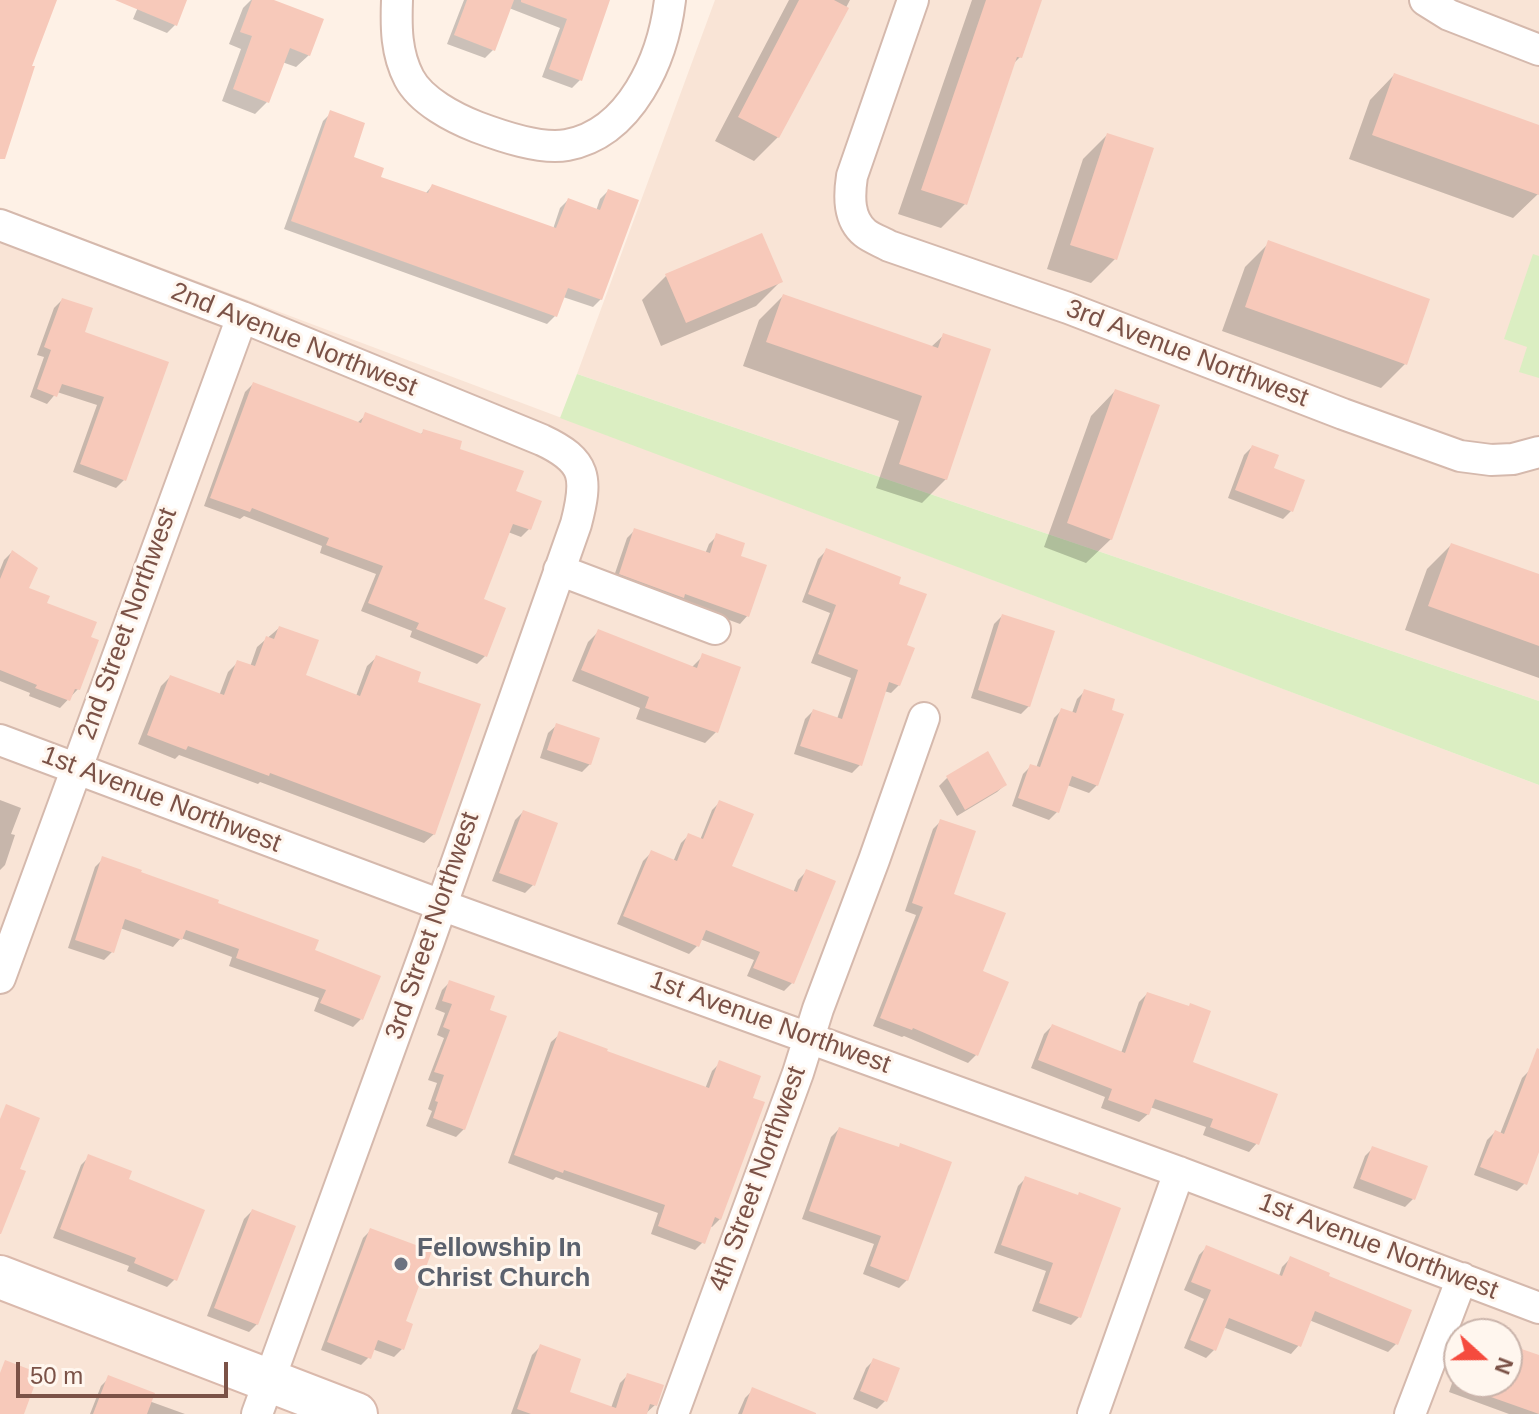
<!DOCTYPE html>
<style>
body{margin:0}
#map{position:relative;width:1539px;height:1414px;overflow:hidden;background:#fef1e6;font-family:Arial,sans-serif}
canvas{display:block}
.north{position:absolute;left:1443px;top:1318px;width:80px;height:80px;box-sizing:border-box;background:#fff6ee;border:2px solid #cab4ab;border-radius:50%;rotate:111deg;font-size:22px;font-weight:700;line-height:32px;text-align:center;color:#7b5247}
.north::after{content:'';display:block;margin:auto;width:28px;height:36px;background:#f54b3e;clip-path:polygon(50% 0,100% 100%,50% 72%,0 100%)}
.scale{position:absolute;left:16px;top:1362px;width:212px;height:36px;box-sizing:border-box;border:4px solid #7b5247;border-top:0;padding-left:10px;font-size:24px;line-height:28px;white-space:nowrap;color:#7b5247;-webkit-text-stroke:6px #fff6ee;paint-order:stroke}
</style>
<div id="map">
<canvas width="1539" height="1414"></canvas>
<div class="north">N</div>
<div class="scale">50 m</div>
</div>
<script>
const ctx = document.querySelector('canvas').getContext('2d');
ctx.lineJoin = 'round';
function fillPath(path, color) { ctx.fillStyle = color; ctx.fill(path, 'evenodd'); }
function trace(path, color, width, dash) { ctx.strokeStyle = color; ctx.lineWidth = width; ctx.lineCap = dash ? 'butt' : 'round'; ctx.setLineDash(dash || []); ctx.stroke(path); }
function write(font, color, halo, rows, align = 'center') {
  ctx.font = font + ' Arial,sans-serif'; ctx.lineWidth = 6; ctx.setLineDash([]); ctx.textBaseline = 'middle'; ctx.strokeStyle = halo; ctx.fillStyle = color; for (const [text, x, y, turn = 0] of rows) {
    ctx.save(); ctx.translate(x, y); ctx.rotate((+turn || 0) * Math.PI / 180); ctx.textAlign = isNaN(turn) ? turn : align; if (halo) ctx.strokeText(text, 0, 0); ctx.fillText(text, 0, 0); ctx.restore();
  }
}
fillPath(new Path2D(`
 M715,0H1539V701L577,374Z
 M0,207L1539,785V1414H0ZM1459,1334H1507V1382H1459Z`), '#f9e4d6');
fillPath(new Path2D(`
 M1533,254L1539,256V378L1519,372L1527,347L1504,339Z
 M577,374L1539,701V785L560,418Z`), '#dbeec2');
fillPath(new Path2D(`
 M141,0H185L175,25L167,33L133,19Z
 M251,0H268L309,55L296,67L282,62L267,102L255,114L222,101L241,49L229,44L243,8Z
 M464,0H608L580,80L572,88L542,77L560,28L509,8L493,50L485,58L447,44Z
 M789,0H850L778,137L754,161L715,141Z
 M972,0H1040L1020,57L1012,65L965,204L941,228L898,214Z
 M1394,75L1539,127L1538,194L1513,218L1349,159L1370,100Z
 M331,113L351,158L378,178L425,194L432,186L553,229L560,208L568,200L596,211L600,199L608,191L601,299L593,307L563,297L555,316L547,324L284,229L323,121Z
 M1107,135L1115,259L1091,283L1047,269L1083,159Z
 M1269,243L1405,364L1381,388L1222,331L1245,267Z
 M666,276L780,282L756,306L661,346L642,300Z
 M783,296L931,347L944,335L946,479L922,503L876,488L899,421L743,366L759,320Z
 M62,300L82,333L166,363L124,480L116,488L73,472L97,405L57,392L47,404L30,397L44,357L37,355L54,308Z
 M253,384L357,423L366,415L420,435L423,432L458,450L514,493L529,529L521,537L508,532L482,600L485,656L477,664L410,637L412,631L361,611L376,574L320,553L322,546L244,516L240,519L204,506L245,392Z
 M1115,391L1111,539L1086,563L1044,547L1091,416Z
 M1252,447L1291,511L1283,519L1228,498L1244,455Z
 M635,530L705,554L709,544L717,536L738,557L748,615L740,624L678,601L612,582L627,538Z
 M1451,545L1539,577V678L1405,630L1427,569Z
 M826,551L905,646L899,685L891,693L884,691L860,765L852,773L794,754L805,719L813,711L837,719L851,678L811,663L830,613L802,602L818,559Z
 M12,552L27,589L89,638L78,689L60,708L29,696L30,693L0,681V570L4,560Z
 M1002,616L1029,706L1021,714L971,698L994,624Z
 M279,628L304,676L356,696L367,666L377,657L415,683L434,834L424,843L260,782L258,784L179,755L175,759L138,744L161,686L170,677L219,696L228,672L238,662L250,667L257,647Z
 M599,631L691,668L703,656L716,732L705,743L636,719L640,708L572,681L588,642Z
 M1085,691L1097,785L1089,793L1067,785L1057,812L1049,820L1012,806L1023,774L1031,766L1036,768L1054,718L1062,710L1072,713L1077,699Z
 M557,725L590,764L582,772L540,758L548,733Z
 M947,778L1005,785L997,792L957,816L939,786Z
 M0,800L21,808L11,834L15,835L5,865L0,870Z
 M720,802L730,867L793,893L798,880L806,872L792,983L784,991L747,976L754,960L700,939L697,946L689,954L617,924L643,861L651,853L673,862L681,843L689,835L700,840L712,810Z
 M523,812L533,885L525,893L492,881L515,820Z
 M941,821L952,895L981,973L976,1055L968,1063L904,1036L902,1037L873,1026L916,915L905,911L933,829Z
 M103,859L216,904L313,951L361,1019L353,1027L314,1011L319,998L229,966L232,957L181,938L173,947L120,928L112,952L104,960L68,948L95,867Z
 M450,982L492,997L464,1129L456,1137L426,1126L432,1111L428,1109L437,1083L428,1080L444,1038L437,1035L445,1013L435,1009L442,990Z
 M1147,994L1190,1064L1257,1143L1249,1152L1203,1135L1206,1127L1150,1107L1148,1114L1139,1122L1101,1108L1105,1097L1031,1068L1044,1034L1052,1026L1121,1053L1139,1002Z
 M560,1034L604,1052L705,1089L712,1071L720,1063L750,1099L720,1219L712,1227L709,1226L703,1242L695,1250L651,1234L658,1213L556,1177L553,1180L508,1163L551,1042Z
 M1530,1070L1539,1073V1146L1525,1183L1517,1191L1474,1175L1487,1140L1495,1132L1500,1134L1522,1078Z
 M839,1129L907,1280L899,1288L863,1274L874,1244L802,1219L831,1137Z
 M1373,1148L1425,1168L1413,1199L1405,1207L1353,1188L1365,1156Z
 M89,1157L126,1180L175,1279L167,1287L127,1271L129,1266L53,1238L81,1165Z
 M1026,1178L1079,1317L1071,1325L1032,1311L1046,1271L994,1253L1018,1186Z
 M252,1211L257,1324L249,1332L207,1316L244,1219Z
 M371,1230L403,1322L402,1349L394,1357L372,1349L369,1357L361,1365L321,1350L363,1238Z
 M1207,1247L1279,1276L1282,1267L1290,1259L1396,1344L1388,1352L1309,1320L1299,1345L1291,1354L1223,1327L1214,1350L1206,1358L1184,1348L1204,1299L1184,1290L1199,1255Z
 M1507,1346L1539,1357V1414H1509L1449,1392L1459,1363V1382H1507Z
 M540,1347L567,1393L611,1408L620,1383L628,1375L655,1405L645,1414H511L532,1355Z
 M874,1360L885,1401L877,1409L853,1399L866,1368Z
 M109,1378L149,1401L185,1414H90L101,1386Z
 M753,1390L778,1414H738L745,1398Z`), '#0003');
fillPath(new Path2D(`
 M0,0H57L32,66H35L5,159H0Z
 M115,0H187L177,26Z
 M252,0H274L324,19L310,56L290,48L269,103L233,89L252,36L240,32Z
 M467,0H514L495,51L454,35Z
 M521,0H610L582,81L549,69L567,19L521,2Z
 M799,0H834L849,8L779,138L738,117Z
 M986,0H1042L1022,58L1017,57L967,205L921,190Z
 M1394,73L1539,125V195L1372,135Z
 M330,110L365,123L354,157L384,168L381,177L428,193L432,184L556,228L568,198L600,210L608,189L639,200L602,300L568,288L557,317L291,221Z
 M1107,133L1154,148L1117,260L1070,245Z
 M762,233L783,282L686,323L665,274Z
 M1268,240L1430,299L1407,365L1245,307Z
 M783,294L938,348L943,333L991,349L947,480L899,464L922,396L766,342Z
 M62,298L93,308L85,332L169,362L126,481L80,464L104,397L62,384L57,397L37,389L51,350L44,347Z
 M253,382L361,423L365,412L422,434L423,429L462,441L460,449L524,471L516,491L542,501L531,530L513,524L484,599L506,608L487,657L416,629L419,623L368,603L383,566L326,545L329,538L252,508L250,512L210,498Z
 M1115,389L1160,405L1112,540L1067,523Z
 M1252,445L1279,455L1274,468L1305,480L1293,512L1235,490Z
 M634,528L710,553L716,533L745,543L741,556L767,565L749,617L685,594L684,598L619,574Z
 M1451,543L1539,574V646L1428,606Z
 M826,548L901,577L899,584L927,594L907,645L915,648L900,686L889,682L862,766L800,746L813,709L842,719L858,670L818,654L836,605L808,594Z
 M12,550L38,568L29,588L50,596L47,603L97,622L91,637L99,640L80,690L75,689L70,701L35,688L37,685L0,670V579Z
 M1002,614L1055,631L1030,707L978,690Z
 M279,626L319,640L306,675L360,696L376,655L421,672L418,682L481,704L435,835L270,773L269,776L188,746L186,750L147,735L170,675L224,695L237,660L255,666L266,636L274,639Z
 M598,629L697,668L702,653L741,667L718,733L645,708L649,697L581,670Z
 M1084,689L1115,699L1112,710L1124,714L1098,786L1072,776L1059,813L1018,798L1030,764L1040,767L1061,708L1076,713Z
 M556,723L600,738L591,765L547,750Z
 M988,751L1007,785L965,810L946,776Z
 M719,800L754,814L732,866L797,892L806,869L836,881L794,984L753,968L760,952L706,930L699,947L623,916L651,850L677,861L688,833L703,839Z
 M523,810L558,823L535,886L499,873Z
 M940,819L976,831L954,894L1006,913L983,971L1009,982L978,1056L913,1028L912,1030L880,1018L923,907L912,903Z
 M102,856L142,870L141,872L219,900L218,903L319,940L315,950L381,976L363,1020L320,1003L326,990L236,958L239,949L186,930L182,940L125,919L114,953L75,940Z
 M449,980L495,996L490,1010L507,1016L465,1130L433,1118L438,1102L435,1101L444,1075L434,1072L450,1030L443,1027L452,1004L442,1001Z
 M1147,992L1189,1006L1190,1003L1211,1011L1193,1062L1278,1094L1259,1145L1210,1127L1213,1119L1155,1099L1149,1115L1108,1100L1112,1089L1038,1060L1052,1024L1125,1053Z
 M559,1031L608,1049L607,1051L709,1088L719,1060L761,1076L753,1098L765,1102L721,1220L715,1217L705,1244L658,1226L665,1205L564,1170L563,1173L514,1155Z
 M1537,1048L1539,1049V1152L1527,1185L1480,1167L1495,1130L1504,1134Z
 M6,1104L40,1118L20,1169L26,1171L1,1234H0V1119Z
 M839,1127L899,1147L900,1143L952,1162L908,1281L870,1266L881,1236L809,1211Z
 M1372,1146L1428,1166L1415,1200L1360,1179Z
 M88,1154L132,1171L129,1179L205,1210L177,1281L134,1263L136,1258L60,1229Z
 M1025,1176L1078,1195L1079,1192L1121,1208L1081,1318L1039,1303L1053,1263L1001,1245Z
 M252,1209L296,1226L258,1325L214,1308Z
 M370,1228L432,1251L406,1321L413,1324L404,1350L378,1340L371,1359L327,1342Z
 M1206,1245L1282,1276L1290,1256L1330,1273L1329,1276L1412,1310L1398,1345L1315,1311L1301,1347L1229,1318L1216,1351L1190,1340L1211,1290L1191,1282Z
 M540,1344L581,1359L570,1392L616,1408L627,1373L664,1385L657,1406L650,1404L647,1414H531L517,1409Z
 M1507,1344L1539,1355V1414L1457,1385L1458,1382H1507Z
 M873,1358L900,1368L887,1402L860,1391Z
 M5,1360L39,1373L24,1414H0V1373Z
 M108,1375L155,1393L147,1414H93Z
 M752,1387L816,1413V1414H742Z`), '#f7c9ba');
const minor = new Path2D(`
 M397,0C396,27 396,53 409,78C421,101 454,118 477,127C501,136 541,150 567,145C631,133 663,59 670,0
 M913,0L852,176C849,196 848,219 865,233C871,238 882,242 889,246L1068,308L1343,414L1460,456L1491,460L1513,459L1539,452
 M1425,0L1449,15L1539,50
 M0,225L242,317L542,440C587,461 588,478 576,524C527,663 478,802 429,941C373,1099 314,1256 257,1414
 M559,570L715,629
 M0,740L441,905L1179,1172L1539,1308
 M0,978L242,317
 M673,1414L798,1073L818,1009L874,860L924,718
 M1093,1414L1179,1172
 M1410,1414L1462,1278`);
const secondary = new Path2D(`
 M0,1277L356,1414`);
trace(minor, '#d5b9ad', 34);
trace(secondary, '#dab9ac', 46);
trace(minor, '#fff', 30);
trace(secondary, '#fff', 42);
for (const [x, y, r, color] of [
 [401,1264,8,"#6b7280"]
]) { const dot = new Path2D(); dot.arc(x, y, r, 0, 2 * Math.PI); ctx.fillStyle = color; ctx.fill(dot); trace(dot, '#fff6ee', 3); }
write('26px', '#7b5247', '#fff6ee', [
 ["2nd Avenue Northwest",294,340,22],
 ["3rd Avenue Northwest",1187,354,21],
 ["2nd Street Northwest",128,624,-70],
 ["1st Avenue Northwest",161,800,21],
 ["3rd Street Northwest",433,926,-71],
 ["1st Avenue Northwest",770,1023,20],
 ["4th Street Northwest",758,1179,-70],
 ["1st Avenue Northwest",1378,1247,21]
]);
write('bold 26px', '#5b616d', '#fff6ee', [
 ["Fellowship In",417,1249],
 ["Christ Church",417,1279]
], 'left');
</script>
